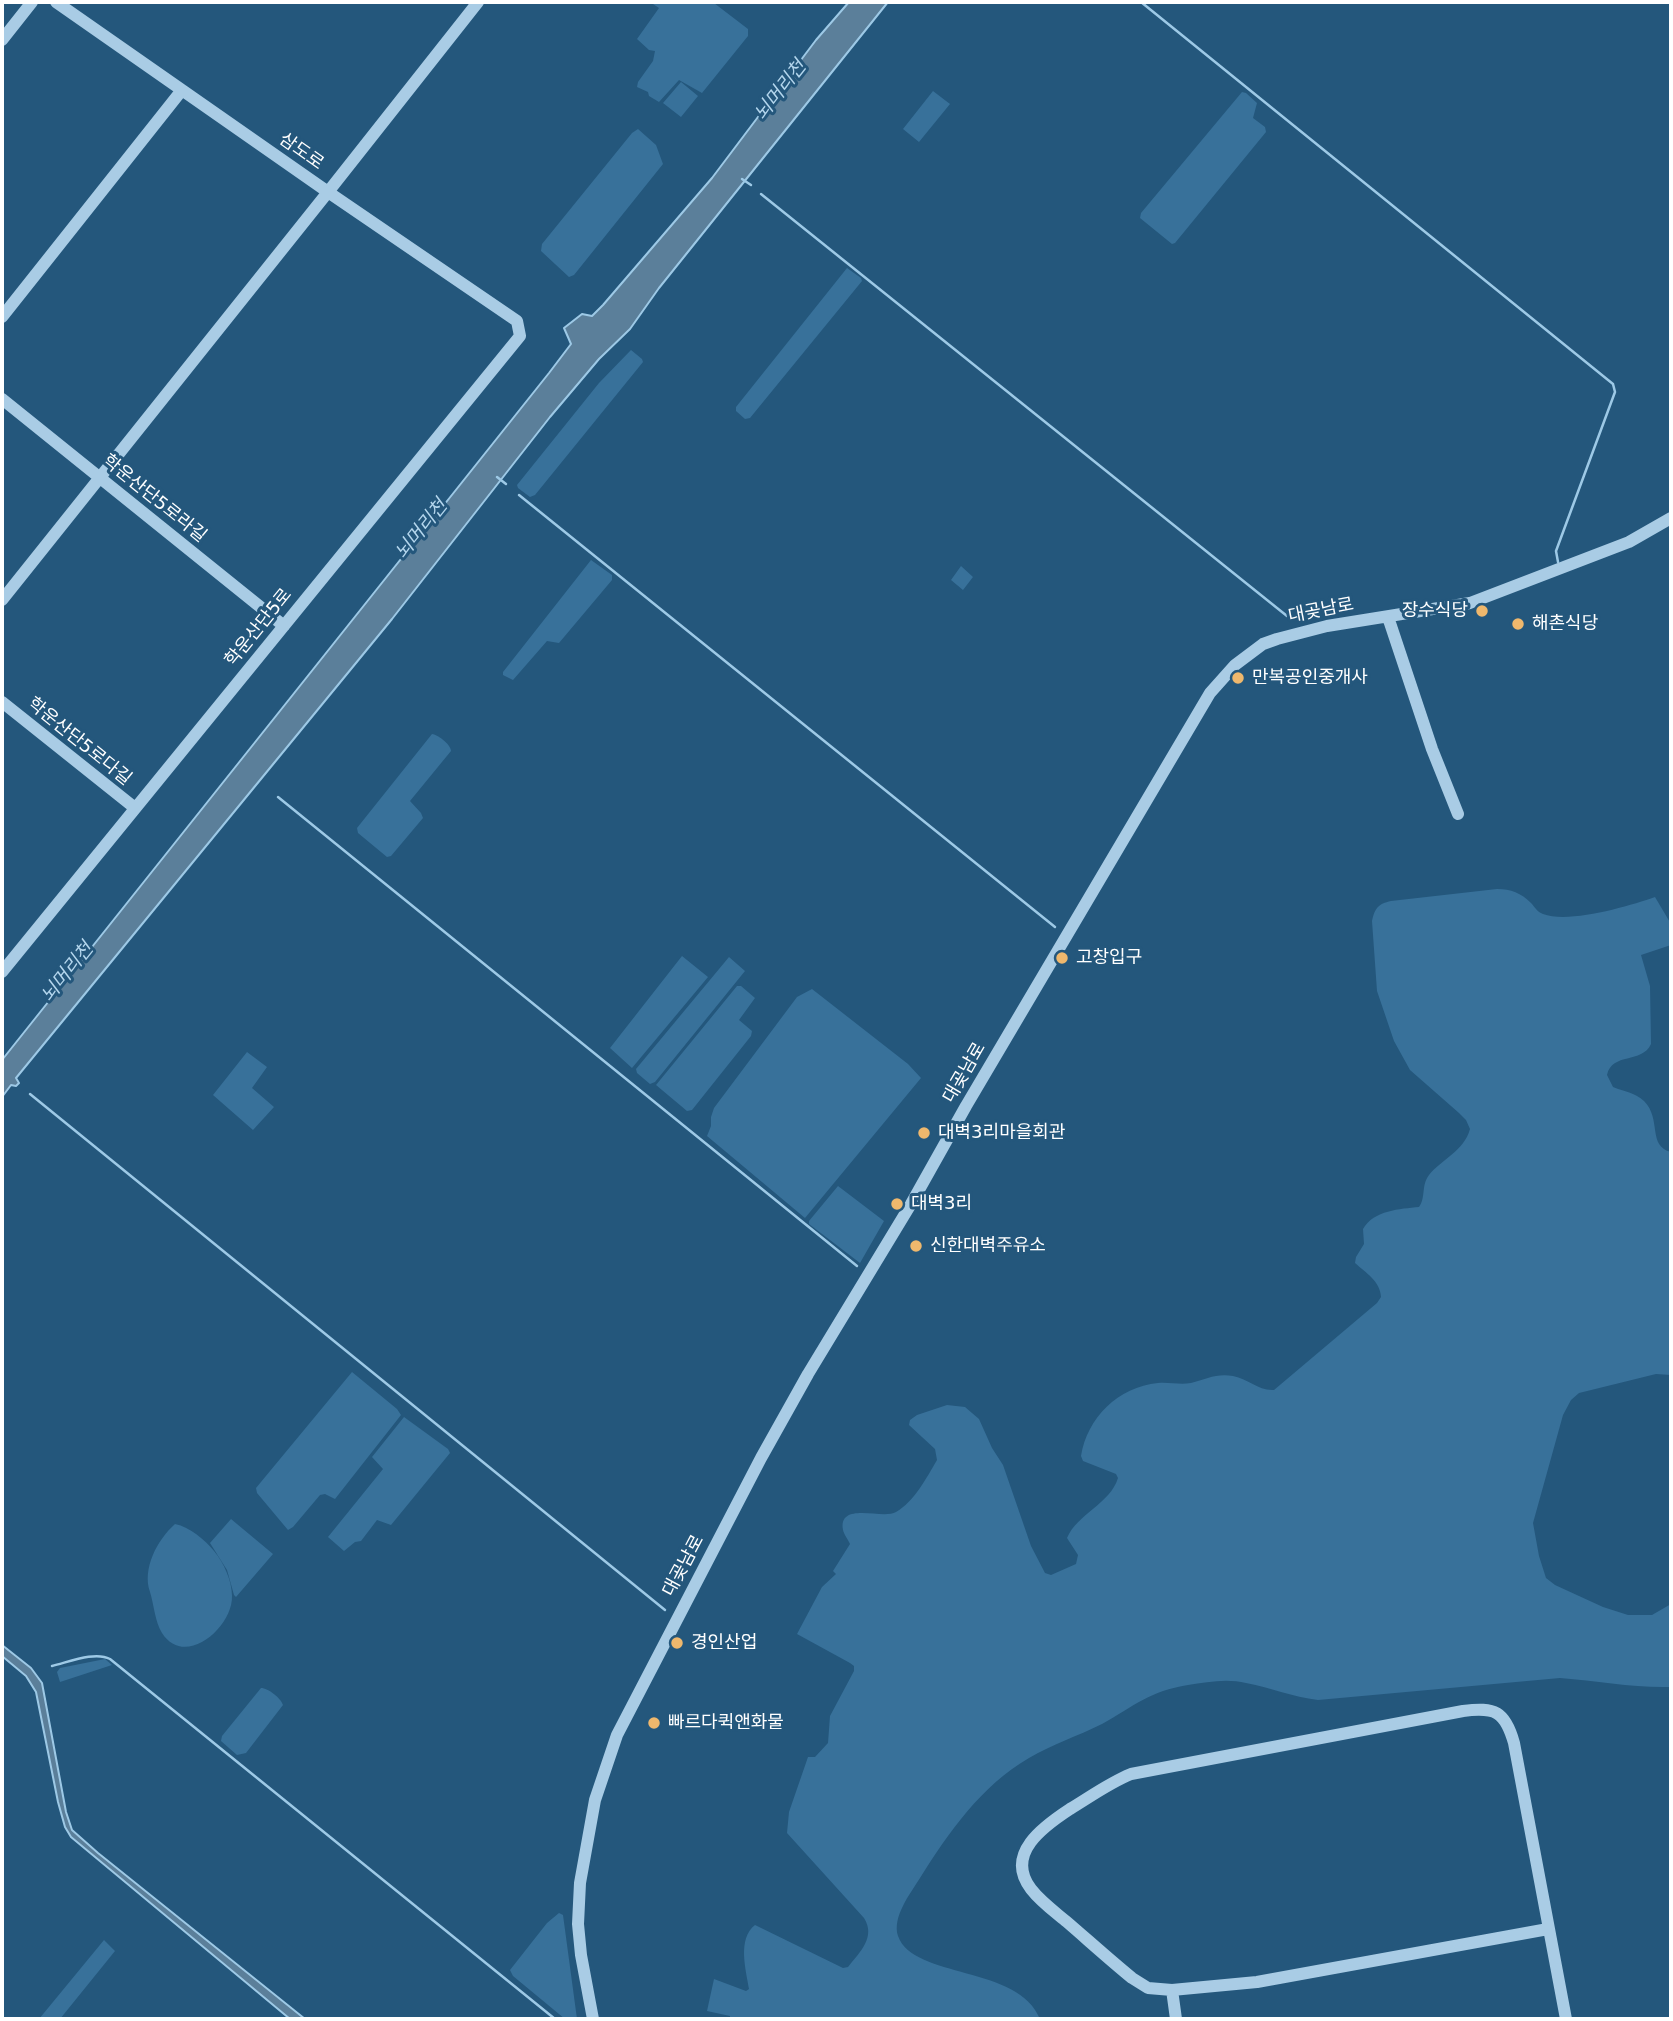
<!DOCTYPE html>
<meta charset="utf-8">
<style>
body{margin:0}
#map{position:relative;width:1673px;height:2021px;overflow:hidden;background:#24577c;font-family:"DejaVu Sans",sans-serif}
canvas{display:block}
.frame{position:absolute;inset:0;border:4px solid #fff;pointer-events:none}
</style>
<div id="map">
<canvas width="1673" height="2021"></canvas>
<div class="frame"></div>
</div>
<script>
const ctx = document.querySelector('canvas').getContext('2d');
ctx.lineJoin = 'round';
function fillPath(path, color) { ctx.fillStyle = color; ctx.fill(path, 'evenodd'); }
function trace(path, color, width, dash) { ctx.strokeStyle = color; ctx.lineWidth = width; ctx.lineCap = dash ? 'butt' : 'round'; ctx.setLineDash(dash || []); ctx.stroke(path); }
function write(font, color, halo, rows, align = 'center') {
  ctx.font = font + ' "DejaVu Sans","Noto Sans KR",sans-serif'; ctx.lineWidth = 6; ctx.setLineDash([]); ctx.textBaseline = 'middle'; ctx.strokeStyle = halo; ctx.fillStyle = color; for (const [text, x, y, turn = 0] of rows) {
    ctx.save(); ctx.translate(x, y); ctx.rotate((+turn || 0) * Math.PI / 180); ctx.textAlign = isNaN(turn) ? turn : align; if (halo) ctx.strokeText(text, 0, 0); ctx.fillText(text, 0, 0); ctx.restore();
  }
}
fillPath(new Path2D(`
 M650,2H714V3L748,29V36L702,93L679,80L659,102L649,96L648,92L637,87L638,82L653,61L655,51L649,50L637,39L659,8Z
 M681,82L698,96L681,117L663,103Z
 M933,91L950,104L919,142L903,129Z
 M1242,92L1246,93L1257,103L1253,118L1265,127L1266,132L1175,243L1172,244L1140,218L1141,213Z
 M638,129L656,145L663,164L574,275L569,277L541,251L542,244L632,133Z
 M847,268L861,278L862,281L750,418L745,419L736,411V407Z
 M631,350L642,359L643,362L535,495L530,497L518,488L517,485L599,383Z
 M591,560L612,575V580L559,643L547,641L513,680L503,675V672Z
 M961,566L973,577L963,590L951,580Z
 M432,734C439,735 451,745 451,751L410,801L421,813L423,818L391,856L387,857L358,833L357,828Z
 M1497,889C1511,889 1521,893 1531,903C1535,907 1537,912 1543,914C1569,924 1629,906 1655,897L1671,924V945L1641,955L1650,986L1651,1044C1642,1064 1612,1052 1607,1075L1613,1087C1625,1092 1634,1092 1644,1101C1662,1119 1647,1146 1671,1152V1375L1656,1374L1579,1393L1571,1400L1563,1415L1533,1523L1539,1556L1546,1578L1555,1585L1603,1607L1628,1615H1652L1671,1604V1687C1633,1688 1598,1681 1560,1678L1318,1700C1292,1697 1272,1688 1246,1683C1227,1678 1207,1682 1188,1685C1150,1691 1134,1706 1102,1724C1078,1736 1053,1744 1029,1758C981,1786 949,1832 920,1878C910,1894 892,1917 898,1936C913,1979 1019,1965 1040,2019H730V2016L707,2011L714,1979L746,1991L749,1989C746,1970 737,1939 755,1925L843,1968L848,1967C860,1952 876,1937 864,1918L787,1833L789,1812L808,1757H815L828,1743L830,1716L854,1671V1666L850,1663L797,1634L822,1587L836,1574L833,1571L850,1544C848,1539 844,1535 843,1530C838,1501 883,1520 896,1512C914,1502 927,1477 937,1460L935,1449L909,1425L910,1420L917,1415L947,1405L965,1407L979,1419L992,1448L1003,1465L1031,1546L1045,1573L1051,1575L1076,1564L1078,1555L1067,1538C1077,1514 1110,1504 1118,1478L1116,1474L1083,1461L1081,1456C1087,1418 1118,1387 1158,1383C1169,1382 1180,1385 1191,1383C1206,1379 1217,1373 1233,1376C1249,1379 1258,1391 1274,1390L1377,1303L1381,1297C1380,1281 1366,1273 1355,1263L1356,1257L1364,1244L1363,1229C1374,1210 1400,1209 1419,1207C1426,1198 1421,1185 1429,1175C1442,1159 1464,1151 1470,1129L1466,1120L1459,1113L1410,1070L1394,1041L1377,991L1372,921C1375,908 1378,904 1391,901Z
 M682,956L708,977L632,1068L610,1048Z
 M729,957L745,971L655,1082L650,1084L637,1073L636,1069Z
 M737,986H741L755,998L739,1020L752,1031L751,1036L692,1110L687,1111L656,1085Z
 M812,989L908,1064L921,1078L805,1218L707,1136L711,1126V1117L714,1108L797,997Z
 M247,1052L267,1067L252,1088L274,1107L253,1130L213,1095Z
 M838,1186L884,1221L860,1263L809,1224V1221Z
 M352,1372L397,1409L401,1415L335,1499L325,1494L320,1495L293,1527L288,1530L257,1493L256,1488Z
 M404,1417L448,1449L450,1453L391,1525L377,1520L361,1541L355,1542L344,1551L328,1537L383,1469L372,1457Z
 M231,1519L273,1554L236,1597L234,1595L227,1570L210,1543Z
 M175,1524C190,1527 205,1540 214,1551C224,1563 232,1581 232,1596C233,1627 185,1669 162,1633C155,1622 154,1605 150,1592C142,1569 157,1540 175,1524Z
 M105,1659L112,1665L60,1682L57,1672L60,1668Z
 M261,1688C268,1688 281,1698 283,1705L246,1753L237,1755L221,1741L222,1736Z
 M559,1913L563,1915L577,2019H565L513,1976L510,1970L547,1923Z
 M104,1940L115,1951L60,2019H39Z`), '#38719a');
const water = new Path2D(`
 M849,2H888L659,288L630,329L599,359L550,417L392,619L16,1078L19,1083L16,1086L11,1085L2,1097V1060L549,373L571,344L564,328L582,314L592,316L603,305L712,178L816,40Z
 M2,1645L31,1668L42,1683L66,1812L72,1830L98,1853L305,2019H290L71,1837L65,1827L58,1802L36,1692L26,1676L2,1656Z`);
fillPath(water, '#5b7f9a');
trace(water, '#9dc9e6', 2);
trace(new Path2D(`
 M1141,2L1613,384L1615,392L1556,551L1558,562
 M742,179L751,185
 M761,194L1287,616
 M497,477L506,484
 M519,495L1055,927
 M278,797L857,1266
 M30,1094L665,1610
 M52,1666C69,1662 95,1651 110,1659L555,2019`), '#9dc9e6', 2.5);
trace(new Path2D(`
 M56,2L328,192L478,2
 M2,40L32,2
 M2,317L182,90
 M2,399L284,626
 M2,600L328,192L517,321L520,336L2,972
 M1388,617L1432,749L1458,814
 M2,702L135,808
 M1548,1929L1257,1982L1172,1990L1148,1988L1132,1978C1110,1960 1089,1941 1067,1922C1055,1912 1041,1902 1031,1889C1004,1854 1044,1826 1070,1809C1090,1797 1109,1783 1131,1774L1463,1711C1495,1707 1505,1711 1514,1743L1566,2019
 M1172,1990L1176,2019
 M593,2019L581,1955L578,1924L580,1883L595,1800L617,1735L761,1458L808,1374L911,1204L966,1106L1210,693L1235,665L1263,644L1277,639L1327,626L1470,603L1629,542L1671,518`), '#a9cce5', 12);
for (const [x, y, r, color] of [
 [1482,611,7,"#efb86d"],
 [1518,624,7,"#efb86d"],
 [1238,678,7,"#efb86d"],
 [1062,958,7,"#efb86d"],
 [924,1133,7,"#efb86d"],
 [897,1204,7,"#efb86d"],
 [916,1246,7,"#efb86d"],
 [677,1643,7,"#efb86d"],
 [654,1723,7,"#efb86d"]
]) { const dot = new Path2D(); dot.arc(x, y, r, 0, 2 * Math.PI); ctx.fillStyle = color; ctx.fill(dot); trace(dot, '#24577c', 2.5); }
write('18px', '#fff', '#24577c', [
 ["삼도로",301,152,35],
 ["학운산단5로라길",154,499,39],
 ["대곶남로",1321,611,-11],
 ["학운산단5로",259,628,-51],
 ["학운산단5로다길",79,742,39],
 ["대곶남로",965,1073,-60],
 ["대곶남로",684,1566,-62]
]);
write('18px', '#fff', '#24577c', [
 ["장수식당",1468,611,"right"],
 ["해촌식당",1532,624],
 ["만복공인중개사",1252,678],
 ["고창입구",1076,958],
 ["대벽3리마을회관",938,1133],
 ["대벽3리",911,1204],
 ["신한대벽주유소",930,1246],
 ["경인산업",691,1643],
 ["빠르다퀵앤화물",668,1723]
], 'left');
write('italic 19px', '#b4d6ed', '#24577c', [
 ["뇌머리천",781,91,-52],
 ["뇌머리천",422,530,-51],
 ["뇌머리천",68,973,-51]
]);
</script>
